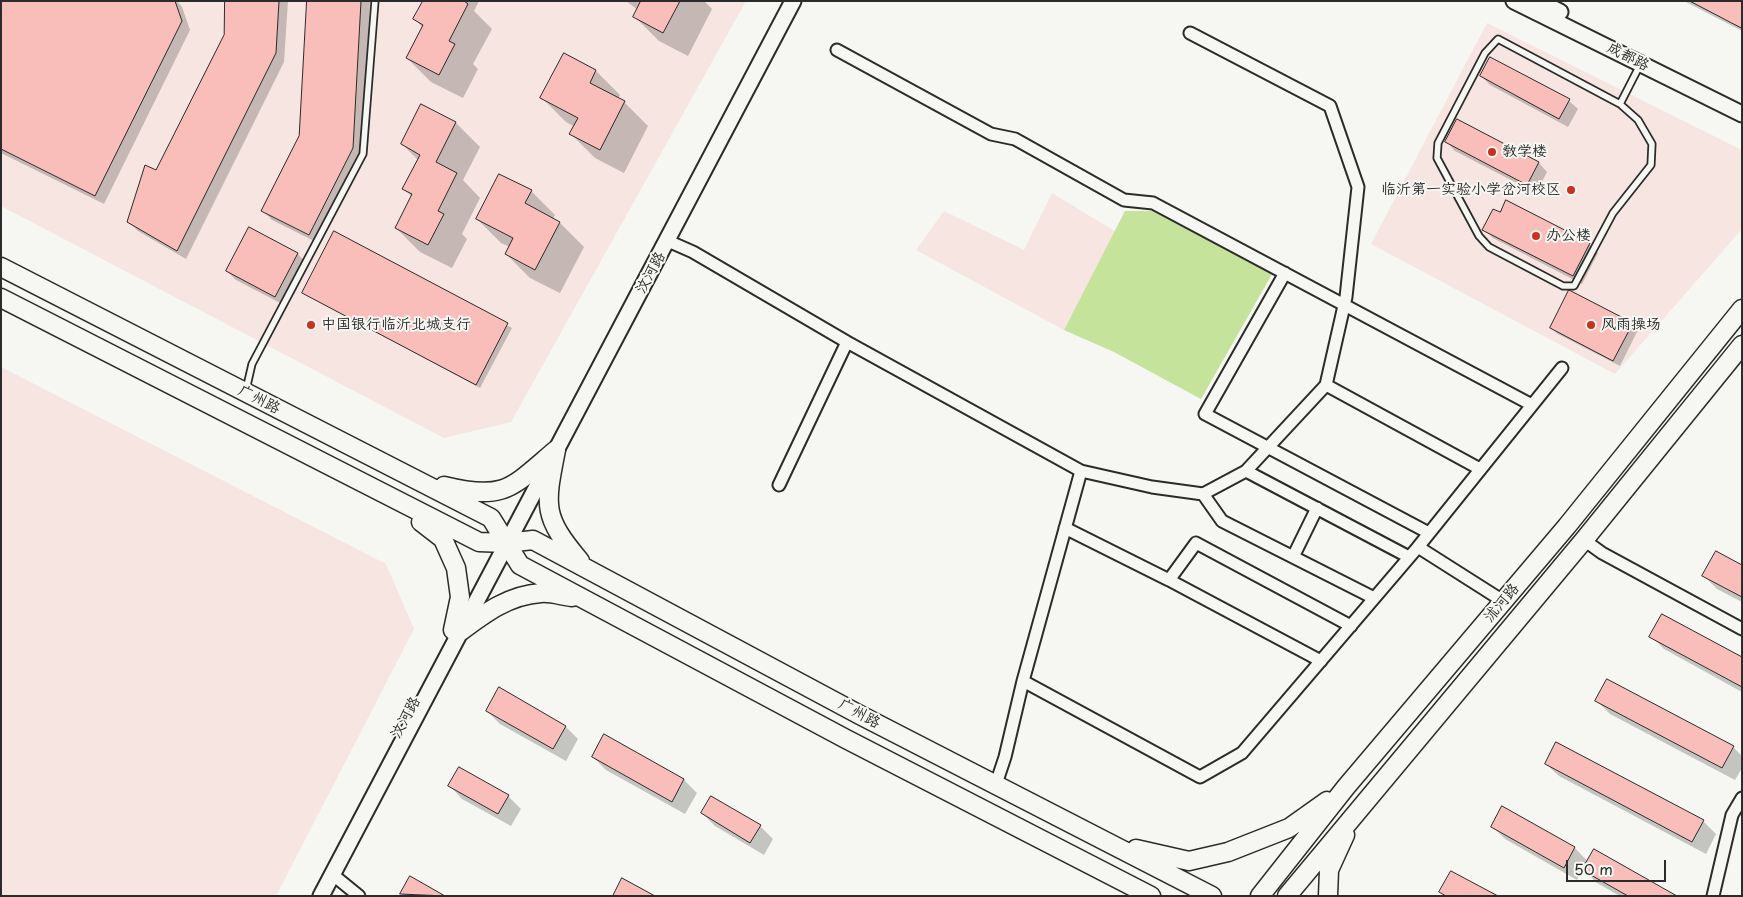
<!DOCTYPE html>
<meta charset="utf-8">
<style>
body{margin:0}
#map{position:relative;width:1743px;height:897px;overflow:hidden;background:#f6f6f2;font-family:"Playpen Sans",sans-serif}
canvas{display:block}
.frame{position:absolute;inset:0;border:2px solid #2b2b2b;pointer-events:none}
.scale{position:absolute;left:1566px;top:860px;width:100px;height:22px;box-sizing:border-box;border:2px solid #2b2b2b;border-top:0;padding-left:6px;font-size:15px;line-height:18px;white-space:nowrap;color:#2b2b2b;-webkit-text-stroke:4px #f6f6f2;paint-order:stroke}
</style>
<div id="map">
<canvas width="1743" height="897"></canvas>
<div class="frame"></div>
<div class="scale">50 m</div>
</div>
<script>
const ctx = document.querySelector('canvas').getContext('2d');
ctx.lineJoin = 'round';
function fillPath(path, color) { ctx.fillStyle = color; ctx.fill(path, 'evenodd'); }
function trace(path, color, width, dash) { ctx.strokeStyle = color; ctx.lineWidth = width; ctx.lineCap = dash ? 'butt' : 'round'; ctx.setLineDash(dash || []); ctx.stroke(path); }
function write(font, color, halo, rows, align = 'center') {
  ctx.font = font + ' "Playpen Sans","LXGW WenKai TC",sans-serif'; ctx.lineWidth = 4; ctx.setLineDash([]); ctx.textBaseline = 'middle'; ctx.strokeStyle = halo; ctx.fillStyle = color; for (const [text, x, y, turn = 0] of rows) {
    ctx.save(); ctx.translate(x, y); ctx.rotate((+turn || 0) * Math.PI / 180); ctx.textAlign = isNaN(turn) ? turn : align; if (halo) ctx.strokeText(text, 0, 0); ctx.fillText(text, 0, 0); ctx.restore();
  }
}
fillPath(new Path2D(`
 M1,1H746L511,422L444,438L1,206Z
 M1487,23L1742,150V229L1615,374L1371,244Z
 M1052,193L1116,232L1064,330L916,250L944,211L1024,250Z
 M1,367L386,564L414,629L276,896H1Z`), '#f7e5e1');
fillPath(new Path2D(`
 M1125,211H1152L1272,274L1201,399L1114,352L1064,330Z`), '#c5e39b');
fillPath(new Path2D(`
 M1,1H177L182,7L190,30L104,204L1,153Z
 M227,1H288L284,62L186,259L138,231L129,222L157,172L225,36Z
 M308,1H370L361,157L318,243L272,220L263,211L300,136Z
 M424,1H479L474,11L492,29L473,64L478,69L463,98L431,82L407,58L423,28L415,19Z
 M626,1H704L712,9L688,56L659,41L635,17L638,10Z
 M1684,1H1742V31Z
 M565,55L596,71L620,95L618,99L624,102L648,126L624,173L595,158L571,134L575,127L566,122L542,98Z
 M1481,76L1569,101L1578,109L1568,127L1490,85Z
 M422,106L456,123L480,147L463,180L480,198L462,234L467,239L452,268L420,252L396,228L412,197L404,189L418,160L402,144Z
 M1458,120L1539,163L1547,172L1536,193L1455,151L1447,142Z
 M531,191L555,215L553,219L560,223L584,247L560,293L530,278L506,254L510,247L501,243L477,219Z
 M249,229L298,254L306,263L284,305L236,280L227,271Z
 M1484,229L1589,244L1598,253L1582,284L1493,238Z
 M334,233L512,328L480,388L303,293Z
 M1632,324L1638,330L1620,366L1558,334L1551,328Z
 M1742,567V602L1717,589L1704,576Z
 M1651,636L1742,659V692L1664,649Z
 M1597,701L1733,747L1742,756V768L1735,780L1610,714Z
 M487,711L566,727L578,739L566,761L500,724Z
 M605,736L684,780L697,793L685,814L606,770L593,757Z
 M1546,764L1703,821L1716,834L1706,854L1559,776Z
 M450,786L508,796L521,809L511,826L462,799Z
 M1503,808L1575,848L1588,862L1674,896H1620L1597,883L1583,869L1577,880L1505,839L1492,826Z
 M702,813L760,826L773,839L764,855L715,826Z
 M401,894L443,896H403Z`), '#0003');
const building = new Path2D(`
 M1,1H175L182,21L95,196L1,149Z
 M225,1H279L276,53L177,251L127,222L145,165L156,170L224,35Z
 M307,1H361L353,148L309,235L261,211L299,136Z
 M423,1H464L468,4L449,41L455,44L439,75L406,58L423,25L413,19Z
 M641,1H680L663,33L633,17Z
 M1690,1H1742V28Z
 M564,53L596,70L590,83L625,101L600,150L569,134L578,118L540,98Z
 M1490,57L1570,99L1559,119L1480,76Z
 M421,104L456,122L436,162L457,173L438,211L444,214L428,245L395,228L412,194L402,189L420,155L401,144Z
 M1457,119L1539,162L1527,185L1445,142Z
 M499,174L532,190L525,203L560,222L535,270L505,254L513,238L476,219Z
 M1506,200L1590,243L1573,276L1482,230L1493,209L1500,212Z
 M249,227L298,253L275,297L226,271Z
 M334,231L508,323L476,385L302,293Z
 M1569,290L1633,323L1613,361L1550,328Z
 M1716,551L1742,565V597L1702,576Z
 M1662,614L1742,657V687L1649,637Z
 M1607,679L1734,746L1722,768L1595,701Z
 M499,687L566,726L553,749L486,711Z
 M604,734L684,779L672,802L592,757Z
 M1556,742L1704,820L1692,842L1545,764Z
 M459,767L509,795L498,814L448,786Z
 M711,796L761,825L750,843L701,813Z
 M1502,806L1575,847L1564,868L1491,827Z
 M1594,849L1677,896H1628L1582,870Z
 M1451,871L1498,896H1446L1439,892Z
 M410,876L445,896L400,894Z
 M622,878L655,896H613Z`);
fillPath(building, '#f9bdba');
trace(building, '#2b2b2b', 1);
const lane = new Path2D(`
 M1620,104L1498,39L1485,53L1438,143L1437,158L1479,236L1489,247L1563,286H1574L1613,213L1651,165L1652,144L1638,120L1620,104L1640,65
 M246,390L252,364L363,154L375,1`);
const street = new Path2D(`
 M837,50L991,134L1015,139L1124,200L1153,203L1532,405
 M668,241L693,252L847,342L1081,471
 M1285,273L1205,414L1429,533
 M1326,385L1480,469
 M1246,471L1409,557
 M779,485L847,342
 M1203,494L1222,521L1374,598
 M1065,528L1169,580L1321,661
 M1584,540L1602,553L1742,629
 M1418,547L1562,368
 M1293,557L1317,508
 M1169,580L1196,543L1351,626
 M1023,681L1200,777L1242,753L1418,547L1503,601
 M996,784L1005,757L1023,681L1081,471L1152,487L1203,494L1246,471L1326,385L1346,297L1358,187L1330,106L1190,33
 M332,874L359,896
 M1713,896L1732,815L1742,798`);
const secondary = new Path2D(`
 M1514,1L1742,114
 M1538,1L1560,12
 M321,896L793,1`);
const primary = new Path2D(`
 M1,267L491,518L520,565L846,739L1151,896
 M1,298L479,542L506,543L533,540L860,715L1212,896
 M556,450C545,506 542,516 580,561
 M444,486C505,501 511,488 556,450
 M421,522L443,539L456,568L460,597L453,630
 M461,631C485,613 509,595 541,593C551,592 562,596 572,597
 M1136,849L1189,861L1228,852L1289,828L1327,801
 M1260,896L1346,787L1567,526L1742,309
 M1287,896L1584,540L1742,345
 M1328,896L1329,870L1345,835`);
trace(lane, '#2b2b2b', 9);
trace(street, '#2b2b2b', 15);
trace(secondary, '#2b2b2b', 19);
trace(primary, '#2b2b2b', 21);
trace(lane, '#f6f6f2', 5.5);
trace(street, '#f6f6f2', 11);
trace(secondary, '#f6f6f2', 15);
trace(primary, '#f6f6f2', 18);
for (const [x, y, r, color] of [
 [1492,152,5,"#c8321e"],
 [1571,190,5,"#c8321e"],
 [1536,236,5,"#c8321e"],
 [311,325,5,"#c8321e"],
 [1591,325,5,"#c8321e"]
]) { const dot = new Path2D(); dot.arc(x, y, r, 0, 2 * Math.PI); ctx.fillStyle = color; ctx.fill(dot); trace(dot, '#f6f6f2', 2); }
write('15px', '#2b2b2b', '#f6f6f2', [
 ["成都路",1628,57,27],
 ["汶河路",651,273,-62],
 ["广州路",259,400,27],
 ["沭河路",1502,603,-50],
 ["广州路",859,714,28],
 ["汶河路",406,718,-62]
]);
write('15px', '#2b2b2b', '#f6f6f2', [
 ["教学楼",1502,152],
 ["临沂第一实验小学岔河校区",1561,190,"right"],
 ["办公楼",1546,236],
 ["中国银行临沂北城支行",321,325],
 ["风雨操场",1601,325]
], 'left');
</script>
